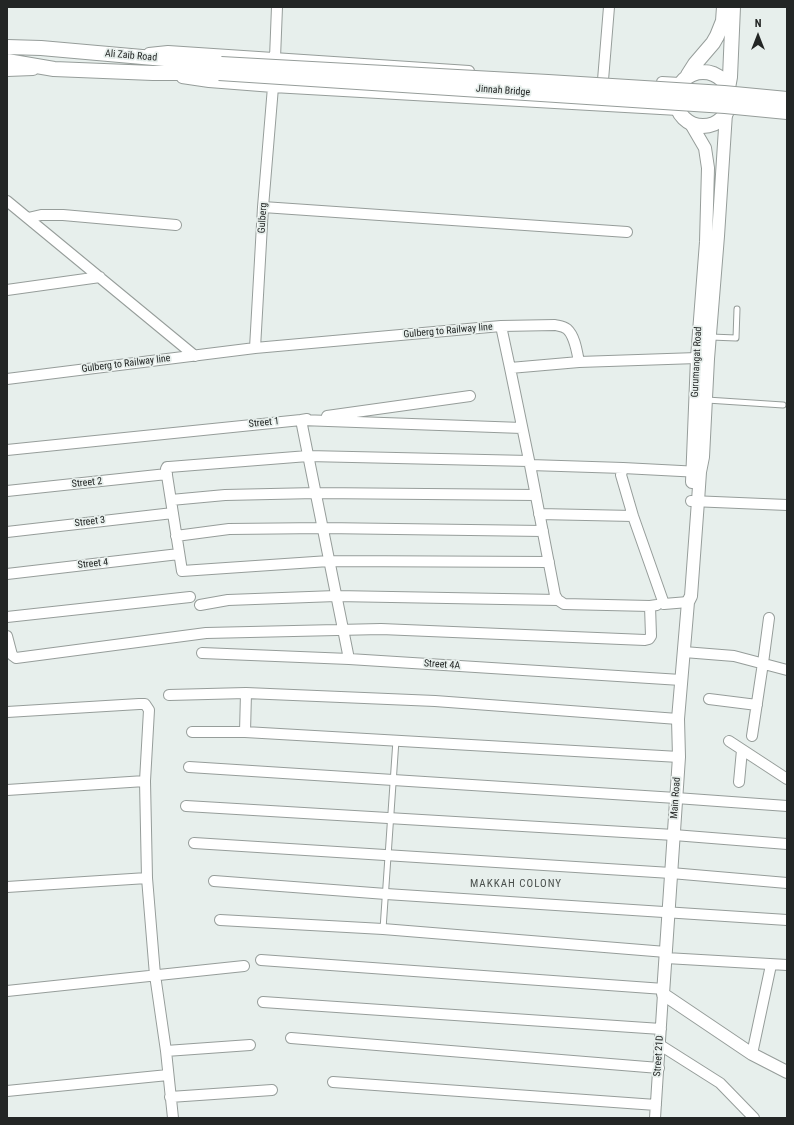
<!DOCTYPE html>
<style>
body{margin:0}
#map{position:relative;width:794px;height:1125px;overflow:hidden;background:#e7efec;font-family:"Roboto Condensed",sans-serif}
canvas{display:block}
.frame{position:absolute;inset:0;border:8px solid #232625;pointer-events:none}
.north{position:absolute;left:738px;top:16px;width:40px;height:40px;-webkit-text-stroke:3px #e7efec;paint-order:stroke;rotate:0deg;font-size:11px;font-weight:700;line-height:16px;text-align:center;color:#232625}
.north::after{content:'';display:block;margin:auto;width:14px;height:18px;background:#232625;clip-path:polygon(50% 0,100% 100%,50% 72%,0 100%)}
</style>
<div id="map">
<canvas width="794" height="1125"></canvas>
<div class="frame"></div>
<div class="north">N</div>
</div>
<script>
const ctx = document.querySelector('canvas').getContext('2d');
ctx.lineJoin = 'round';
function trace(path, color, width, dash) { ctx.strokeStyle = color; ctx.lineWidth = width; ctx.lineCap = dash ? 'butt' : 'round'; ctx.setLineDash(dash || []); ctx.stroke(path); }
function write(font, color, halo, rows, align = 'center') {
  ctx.font = font + ' "Roboto Condensed",sans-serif'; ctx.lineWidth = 3.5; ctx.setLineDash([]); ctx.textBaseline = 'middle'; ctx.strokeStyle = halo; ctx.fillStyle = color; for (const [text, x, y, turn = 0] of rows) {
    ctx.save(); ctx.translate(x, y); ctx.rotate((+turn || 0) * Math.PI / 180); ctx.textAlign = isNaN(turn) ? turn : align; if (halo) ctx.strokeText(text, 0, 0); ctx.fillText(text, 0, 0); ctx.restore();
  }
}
const service = new Path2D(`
 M711,337L736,338L737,309
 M707,400L783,405
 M383,929L396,740`);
const minor = new Path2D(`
 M149,53L168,51L469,71
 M275,58L277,7
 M182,78L209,82L273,87L678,110
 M603,80L609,7
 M662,82L680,83
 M7,201L195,356
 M263,207L627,232
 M28,218L41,215H63L176,225
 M7,290L100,277
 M501,326L555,325C559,326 563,326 567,329C575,336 577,352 579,362
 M255,348L263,207L273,87
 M510,368L530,465L623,468L621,475L633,516L664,604L688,602
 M7,379L255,348L501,326L510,368L579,362L697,358H704
 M327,416L470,396
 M307,419L301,420L349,659
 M7,450L301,420L522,428
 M529,461L308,456L169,467H167L166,469L182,571L329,561L549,562
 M530,465L555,595L558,600L564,604L650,606L657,605
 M623,468L700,472
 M7,491L167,474
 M171,500L225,495L316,493L536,495
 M691,501L787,505
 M539,514L633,516
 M7,532L173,513
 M176,536L229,529L323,528L543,531
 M7,574L179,554
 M200,605L228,600L336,596L558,600
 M7,617L190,597
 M7,636L12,655L16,658L206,633L381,629L645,640L649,639L651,636L650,606
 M684,652L734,656L787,670
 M202,653L349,659L681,680
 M169,695L246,693L435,701L678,719
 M709,699L757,705
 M7,712L139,704H145L149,710L145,781L147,878L155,975L166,1051L173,1118
 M192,732H245L679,757
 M245,732L246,693
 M752,736L763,663L769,618
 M729,741L787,779
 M189,767L676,798L787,806
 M739,782L742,750
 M7,790L145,781
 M186,806L674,835L787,844
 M194,843L671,873L787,883
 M214,881L386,894L787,920
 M7,887L147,878
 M220,920L383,929L666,952
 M666,958L787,965
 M261,960L664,989
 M7,991L244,966
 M263,1002L661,1029
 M291,1038L659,1068
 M660,1045L720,1083L754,1118
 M166,1051L250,1045
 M752,1054L771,965
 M333,1082L656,1105
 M7,1091L168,1075
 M170,1097L272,1090
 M655,1118L663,994`);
const tertiary = new Path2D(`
 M7,70L33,69
 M726,113L718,236L708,359L703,457L700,472L698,501L691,596L688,602L678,719L679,757L663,994L752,1054L787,1072
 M691,124L705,148L708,168L706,242L697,358L692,482`);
const secondary = new Path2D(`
 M7,47L41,48L221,64
 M7,61L54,69L153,73H219
 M676 99a27 27 0 1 1 54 0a27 27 0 1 1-54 0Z
 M688,75L695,64L713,43L717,36L723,21L724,7
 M728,88L730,77L733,7`);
trace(service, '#969d9a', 7);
trace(minor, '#969d9a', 12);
trace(tertiary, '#969d9a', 14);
trace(secondary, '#969d9a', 16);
trace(service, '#fff', 5);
trace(minor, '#fff', 10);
trace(tertiary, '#fff', 12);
trace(secondary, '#fff', 14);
const secondaryBridge = new Path2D(`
 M221,64L548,82L724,93L787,99
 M219,73L725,106L787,112`);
trace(secondaryBridge, '#969d9a', 16, []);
trace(secondaryBridge, '#fff', 14);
write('10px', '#232625', '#e7efec', [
 ["Ali Zaib Road",131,56,5],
 ["Jinnah Bridge",503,91,4],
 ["Gulberg",263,218,-86],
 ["Gulberg to Railway line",448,331,-5],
 ["Gurumangat Road",697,362,-87],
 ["Gulberg to Railway line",126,364,-7],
 ["Street 1",264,423,-6],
 ["Street 2",87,483,-6],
 ["Street 3",90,522,-7],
 ["Street 4",93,564,-6],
 ["Street 4A",442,665,4],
 ["Main Road",676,798,-86],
 ["Street 21D",659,1056,-86]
]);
ctx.letterSpacing = '1px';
write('11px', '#494f4c', '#e7efec', [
 ["MAKKAH COLONY",516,884]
]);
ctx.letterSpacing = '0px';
</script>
